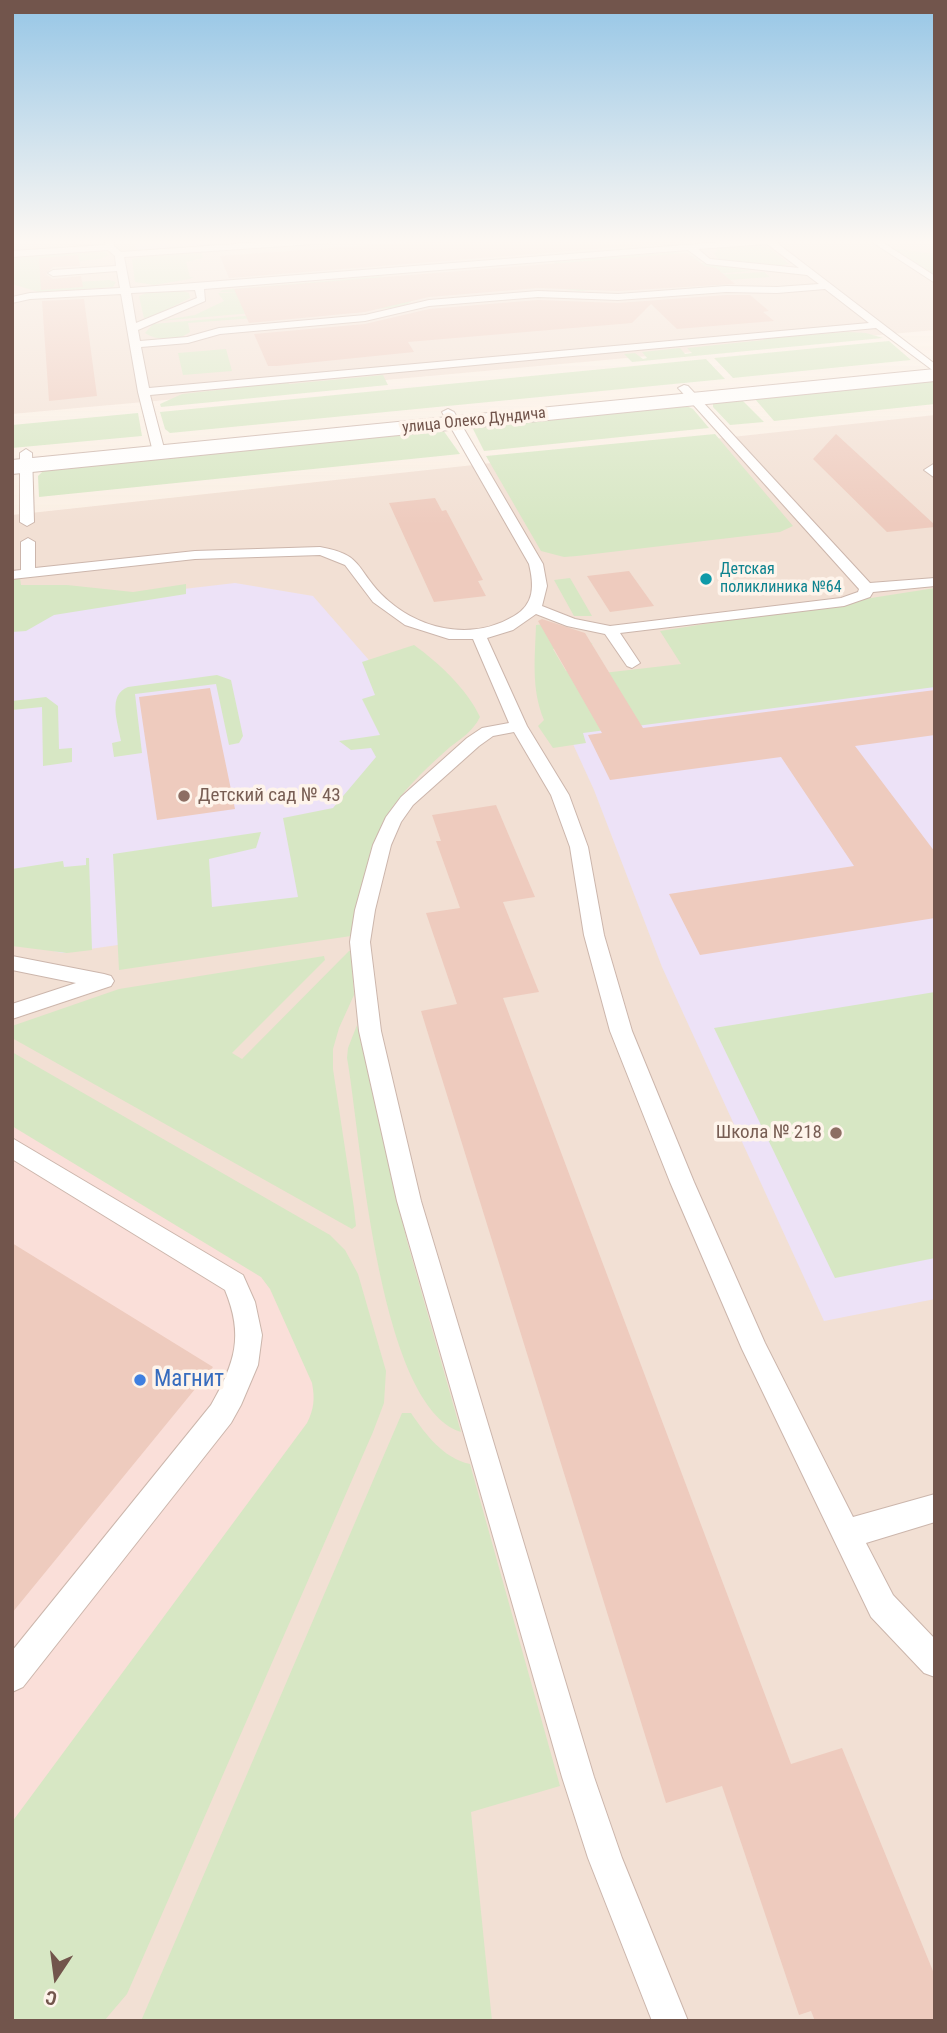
<!DOCTYPE html>
<meta charset="utf-8">
<style>
body{margin:0}
#map{position:relative;width:947px;height:2033px;overflow:hidden;background:#fbf0e5;font-family:"Roboto Condensed",sans-serif}
canvas{display:block}
.frame{position:absolute;inset:0;border:14px solid #72554c;pointer-events:none}
.north{position:absolute;left:21px;top:1942px;width:70px;height:70px;-webkit-text-stroke:5px #fef4eb;paint-order:stroke;rotate:193deg;font-size:19px;font-weight:700;line-height:28px;text-align:center;color:#72554c}
.north::after{content:'';display:block;margin:auto;width:24px;height:32px;background:#72554c;clip-path:polygon(50% 0,100% 100%,50% 72%,0 100%)}
</style>
<div id="map">
<canvas width="947" height="2033"></canvas>
<div class="frame"></div>
<div class="north">С</div>
</div>
<script>
const ctx = document.querySelector('canvas').getContext('2d');
ctx.lineJoin = 'round';
function fillPath(path, color) { ctx.fillStyle = color; ctx.fill(path, 'evenodd'); }
function trace(path, color, width, dash) { ctx.strokeStyle = color; ctx.lineWidth = width; ctx.lineCap = dash ? 'butt' : 'round'; ctx.setLineDash(dash || []); ctx.stroke(path); }
function write(font, color, halo, rows, align = 'center') {
  ctx.font = font + ' "Roboto Condensed",sans-serif'; ctx.lineWidth = 7; ctx.setLineDash([]); ctx.textBaseline = 'middle'; ctx.strokeStyle = halo; ctx.fillStyle = color; for (const [text, x, y, turn = 0] of rows) {
    ctx.save(); ctx.translate(x, y); ctx.rotate((+turn || 0) * Math.PI / 180); ctx.textAlign = isNaN(turn) ? turn : align; if (halo) ctx.strokeText(text, 0, 0); ctx.fillText(text, 0, 0); ctx.restore();
  }
}
fillPath(new Path2D(`
 M12,240H935V330L12,414Z
 M935,415V2021H12V515Z`), '#f2e0d4');
fillPath(new Path2D(`
 M12,1112L270,1267L332,1412L12,1854Z`), '#fadfd9');
fillPath(new Path2D(`
 M134,240H235L236,243L137,250Z
 M235,583L313,596L368,659L399,737L306,918L62,953L12,941V609Z
 M935,671V1299L824,1321L662,967L594,790L567,731Z`), '#ede2f7');
fillPath(new Path2D(`
 M760,245L772,250L789,264L774,267L719,260L714,254L718,248Z
 M892,248L935,254V276Z
 M90,251L105,252L109,255L100,259L44,264V284L109,280L116,282L113,287L42,293L12,284V256Z
 M201,251L203,258L186,262L190,277H193L190,279L154,285L135,282L132,259L144,256Z
 M677,252L691,255L700,261L657,265L658,267L702,263L752,271L664,278L764,272L770,277L579,291L538,285L419,296L403,307L188,323L190,332C179,341 156,341 145,333L153,324L267,314L556,264L554,262Z
 M383,276L358,286L264,312L159,321L195,315L224,301L218,293H240L219,292L223,290Z
 M180,290L189,293L190,298L154,316L144,318L139,296L148,292Z
 M848,332L866,333L883,338L632,362L624,354L635,353L643,359L647,358L642,352L680,348L685,354L692,353L687,348L764,340L762,338Z
 M889,341L911,360L733,378L714,358Z
 M226,349L232,371L183,375L178,353Z
 M706,359L725,379L170,433L165,429L160,412Z
 M383,375L388,385L161,407L160,404L182,394L288,382L289,384Z
 M935,381V404L774,421L755,399Z
 M742,400L764,422L730,425L713,407V403Z
 M687,406L693,409L709,428L484,451L472,427Z
 M138,413L142,436L12,448V425Z
 M443,430L460,454L39,497L38,476L43,471Z
 M715,434L793,526L780,532L577,556L564,557L541,551L486,456Z
 M20,578L21,585H67L133,592L186,584V594L54,615L26,631L12,632V579Z
 M570,578L592,616H574L554,580Z
 M935,588V687L583,733L586,743L553,748L538,726L544,720C531,689 535,658 536,625L548,624L593,644L553,649L566,671L582,669L586,675L681,664L660,631Z
 M414,645C439,663 467,689 480,717C473,731 462,738 450,747C431,764 409,784 394,805C369,837 361,897 351,936L119,970L113,854L261,832L256,848L209,859L212,907L298,897L283,818L333,808L376,757L371,748L351,750L339,741L380,735L362,699L375,695L362,662Z
 M217,675L231,680L243,736L239,743L229,745L216,684L135,694L142,753L114,757L112,743L121,741C118,723 107,695 128,687Z
 M46,697L58,706L59,749L72,748V762L43,766L42,707L12,710V701Z
 M86,858H89L92,950L67,953L12,946V869L63,861L64,867L86,865Z
 M349,951H351L354,995L339,1028L333,1049V1069L354,1208L356,1226L352,1229L12,1038V1026L119,989L324,956L325,960L232,1053L242,1059Z
 M935,992V1258L835,1278L714,1028Z
 M357,1025L407,1241L461,1432C378,1405 361,1136 347,1058L348,1048Z
 M12,1052L330,1235L345,1250L358,1274L386,1371L384,1403L373,1432L127,1994L104,2021H12V1822L307,1423C314,1409 315,1399 312,1383L270,1289L261,1277L12,1126Z
 M402,1413H411C426,1435 443,1458 470,1464L560,1786L471,1812L492,2021H141Z`), '#d7e7c4');
fillPath(new Path2D(`
 M441,240H682L685,242L229,278L220,256Z
 M687,253L705,266L716,268L735,284L618,291L538,288L429,297L365,312L249,323L234,289Z
 M78,255L80,266L53,267L46,274L53,279L81,276L83,287L41,290L39,258Z
 M726,295H750L769,311L763,312L774,321L677,329L651,304L632,323L408,342L414,352L277,366H268L254,334L365,324L429,309L538,300L618,303Z
 M84,299L97,396L49,401L42,301Z
 M836,434L935,525V527L887,532L813,459Z
 M435,498L442,511L446,510L483,580L478,581L486,596L434,602L389,503Z
 M629,571L654,606L610,612L587,576Z
 M542,619L585,633L643,728L935,690V735L855,746L935,852V918L700,955L669,894L854,866L781,757L610,780L588,735L602,733L538,621Z
 M210,688L235,809L157,820L139,697Z
 M496,805L535,897L503,902L539,992L503,998L791,1764L842,1748L935,1976V2021H815L811,2011L799,2015L722,1786L666,1803L421,1011L457,1004L426,913L460,908L436,841H441L432,815Z
 M12,1243L213,1367L12,1613Z`), '#eecbbe');
const service = new Path2D(`
 M105,240H113L114,246L121,252L292,240H332L328,243L124,257L130,288L750,240H786L777,243L935,364V372L876,328L150,395L165,452L159,456L153,452L138,392L121,294L30,299L12,303V297L30,293L120,288L117,271L53,276L48,273L53,270L116,266L115,256L108,250L12,257V251L105,245ZM767,244L799,268L710,259L698,249ZM688,250L707,264L807,275L819,284L777,287L726,286L618,294L538,291L429,300L365,315L219,328L187,337L140,341L138,330L205,301L204,289ZM825,289L869,323L149,388L141,347L188,343L220,334L365,321L429,306L538,297L618,300L726,292L777,293ZM195,290L197,298L136,323L131,293Z
 M869,240H879L935,276V283Z
 M684,385L688,386L870,583L935,578V586L873,592L870,597L844,606L620,633L640,663L632,668L627,666L605,634L567,626L536,614L513,630L487,638L527,726L569,795L588,847L604,935L632,1031L694,1182L765,1343L853,1517L935,1494V1522L866,1543L893,1595L935,1639V1677L924,1673L871,1617L742,1349L670,1182L610,1031L584,935L570,847L551,795L514,732L493,736L479,746L413,805L401,822L391,845L375,910L370,942L381,1031L421,1201L594,1777L622,1858L688,2021H652L588,1858L562,1777L397,1201L359,1031L350,942L355,910L373,845L386,817L401,797L467,738L482,728L509,723L473,639H449L405,625L373,602L345,565L320,555L195,559L12,579V571L21,570V542L28,538L35,542V568L195,551L320,547C362,554 356,568 381,594C417,630 471,642 514,616C535,604 534,585 529,564L442,412L448,409L454,412L543,564L547,586L542,606L575,619L610,626L841,598L858,592L859,589L680,390L678,388Z
 M26,449L32,453L34,522L27,526L20,522V453Z
 M935,463V478L924,470Z
 M12,956L104,974L111,976L114,981L111,986L12,1019V1004L76,983L12,970Z
 M12,1138L243,1275L255,1302L262,1335L258,1365L241,1405L231,1423L23,1687L12,1692V1651L211,1405C235,1363 244,1336 225,1290L12,1159Z`);
const tertiary = new Path2D(`
 M935,369V381L12,474V460Z`);
trace(service, '#ccb6ac', 2);
trace(tertiary, '#ccb6ac', 2);
fillPath(service, '#fff');
fillPath(tertiary, '#fff');
const sky = ctx.createLinearGradient(0, 0, 0, 525);
sky.addColorStop(0, '#96c6e6');
sky.addColorStop(0.46, '#fdf8f3');
sky.addColorStop(1, '#fdf8f300');
ctx.fillStyle = sky;
ctx.fillRect(0, 0, 947, 525);
for (const [x, y, r, color] of [
 [706,579,7,"#0f9aa8"],
 [184,796,7,"#8d6e63"],
 [836,1133,7,"#8d6e63"],
 [140,1380,7,"#3f7fe0"]
]) { const dot = new Path2D(); dot.arc(x, y, r, 0, 2 * Math.PI); ctx.fillStyle = color; ctx.fill(dot); trace(dot, '#fef4eb', 2.5); }
write('16px', '#72554c', '#fef4eb', [
 ["улица Олеко Дундича",474,421,-6]
]);
write('16px', '#0d838f', '#fef4eb', [
 ["Детская",720,570],
 ["поликлиника №64",720,588]
], 'left');
write('19px', '#785e54', '#fef4eb', [
 ["Детский сад № 43",198,796],
 ["Школа № 218",822,1133,"right"]
], 'left');
write('23px', '#366cbe', '#fef4eb', [
 ["Магнит",154,1380]
], 'left');
</script>
